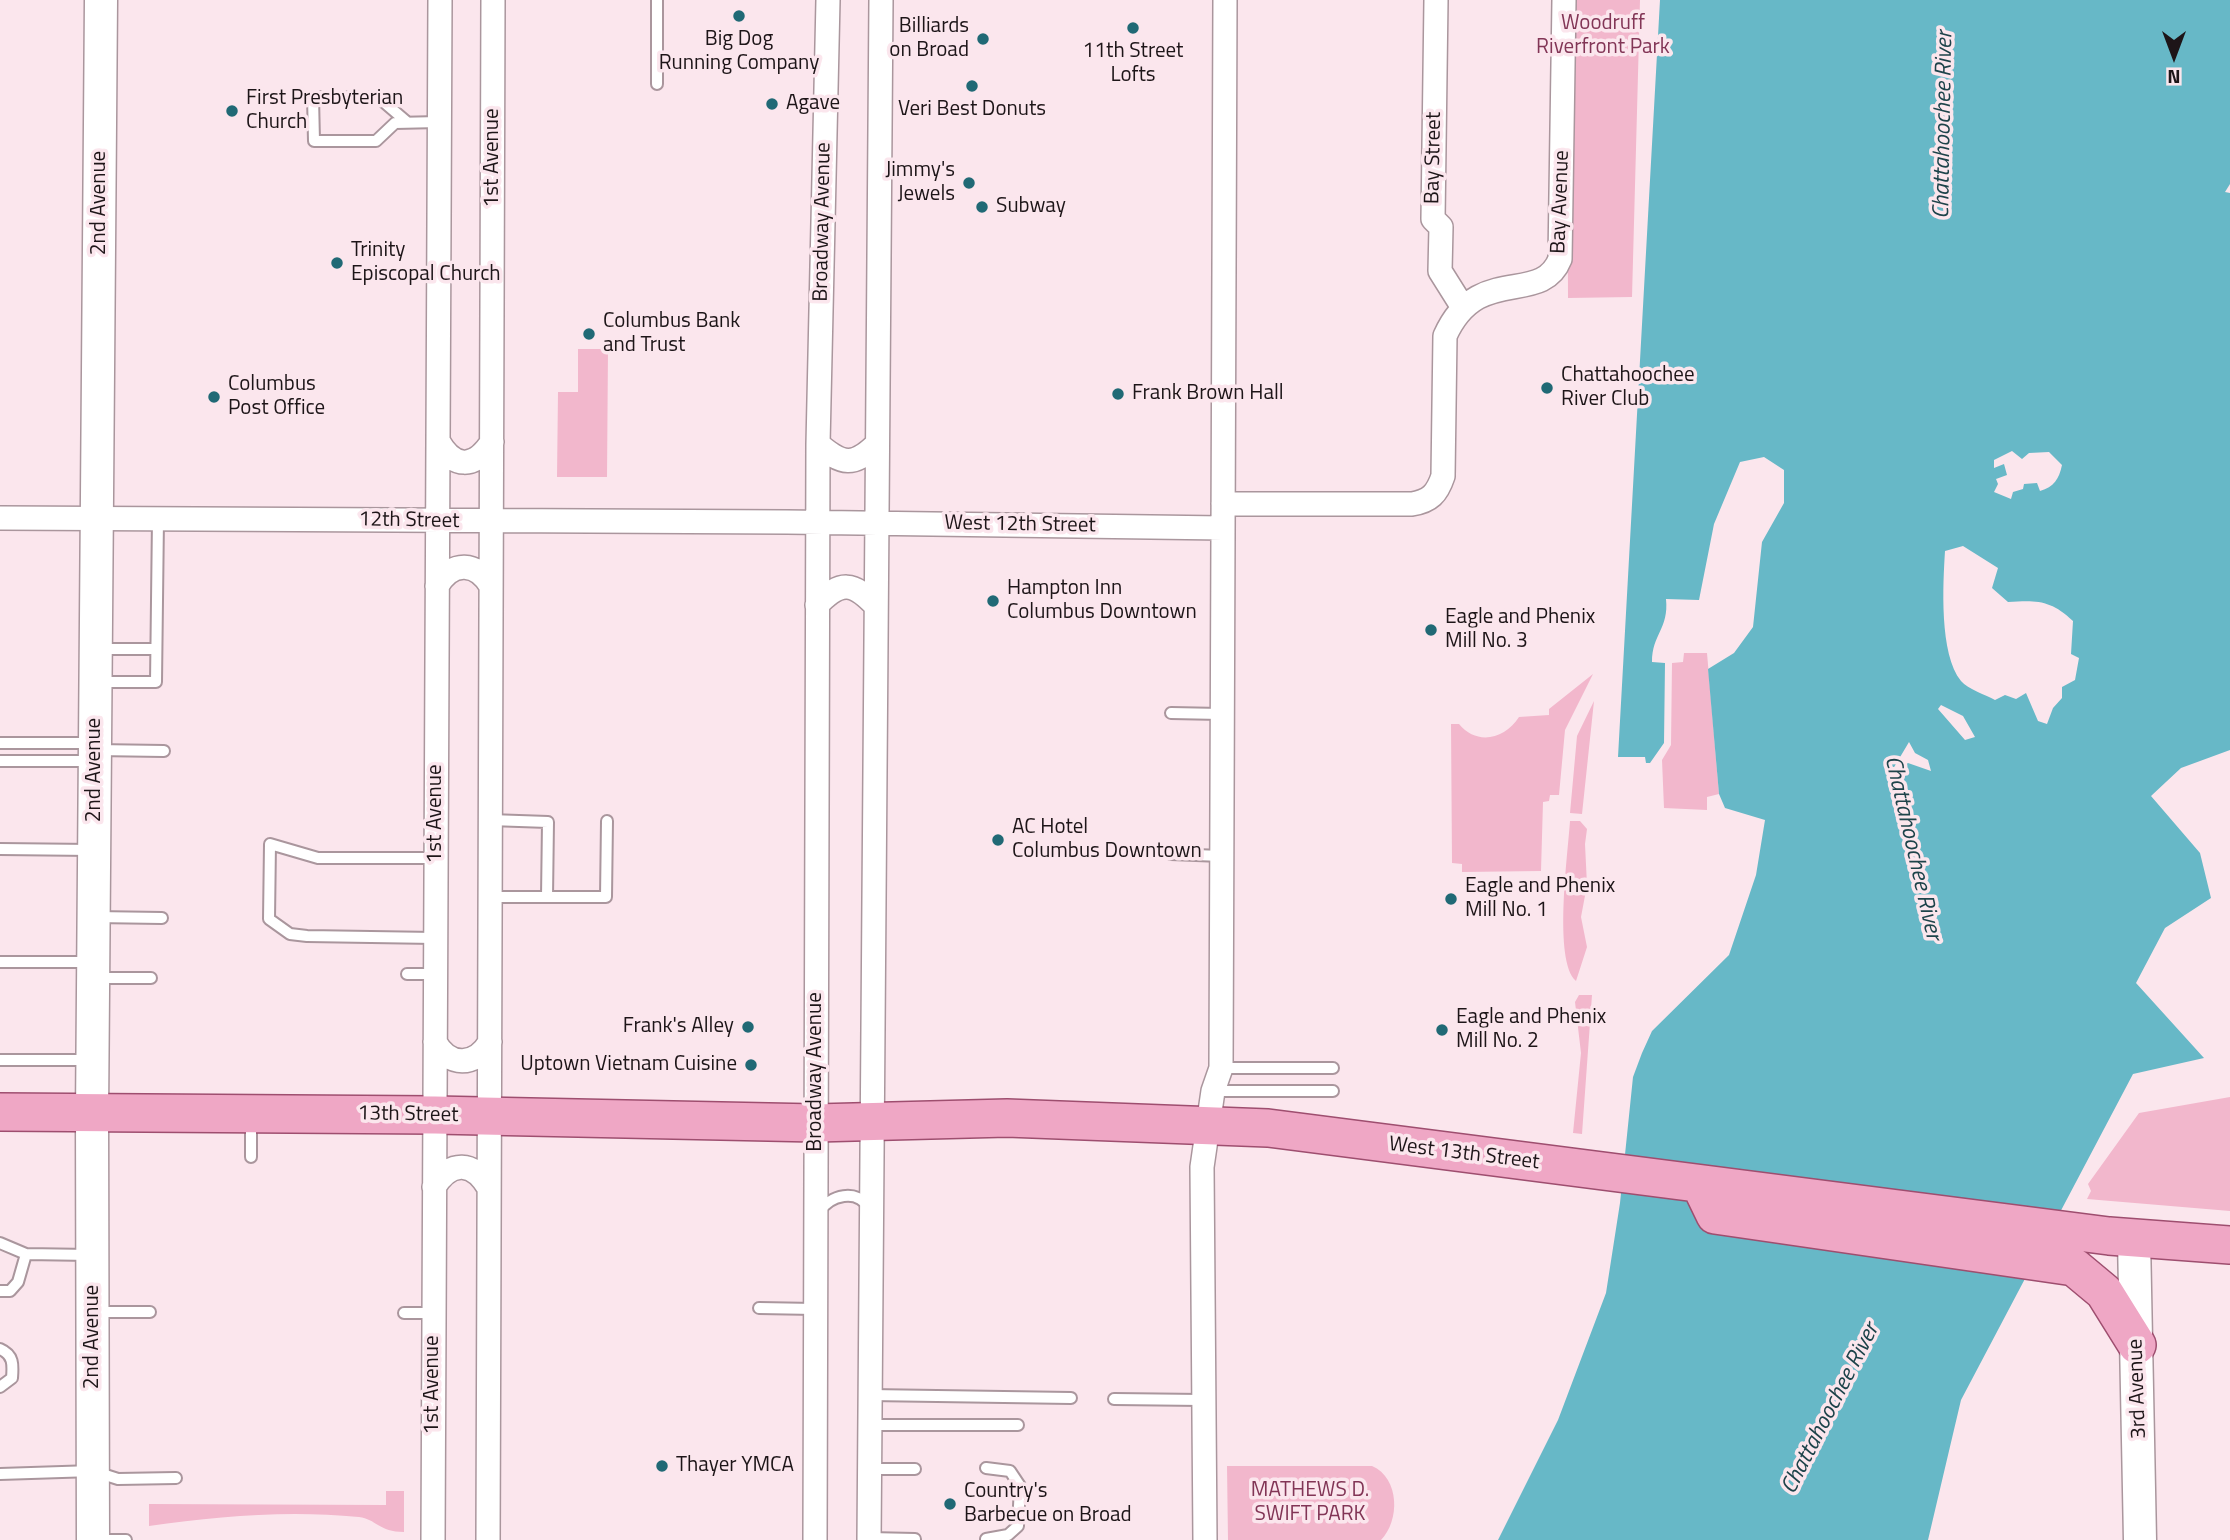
<!DOCTYPE html>
<style>
body{margin:0}
#map{position:relative;width:2230px;height:1540px;overflow:hidden;background:#fbe6ed;font-family:"Titillium Web",sans-serif}
canvas{display:block}
.north{position:absolute;left:2139px;top:21px;width:70px;height:70px;-webkit-text-stroke:5px #fbe6ed;paint-order:stroke;rotate:180deg;font-size:19px;font-weight:700;line-height:28px;text-align:center;color:#1d1518}
.north::after{content:'';display:block;margin:auto;width:24px;height:32px;background:#1d1518;clip-path:polygon(50% 0,100% 100%,50% 72%,0 100%)}
</style>
<div id="map">
<canvas width="2230" height="1540"></canvas>
<div class="north">N</div>
</div>
<script>
const ctx = document.querySelector('canvas').getContext('2d');
ctx.lineJoin = 'round';
function fillPath(path, color) { ctx.fillStyle = color; ctx.fill(path, 'evenodd'); }
function trace(path, color, width, dash) { ctx.strokeStyle = color; ctx.lineWidth = width; ctx.lineCap = dash ? 'butt' : 'round'; ctx.setLineDash(dash || []); ctx.stroke(path); }
function write(font, color, halo, rows, align = 'center') {
  ctx.font = font + ' "Titillium Web",sans-serif'; ctx.lineWidth = 7; ctx.setLineDash([]); ctx.textBaseline = 'middle'; ctx.strokeStyle = halo; ctx.fillStyle = color; for (const [text, x, y, turn = 0] of rows) {
    ctx.save(); ctx.translate(x, y); ctx.rotate((+turn || 0) * Math.PI / 180); ctx.textAlign = isNaN(turn) ? turn : align; if (halo) ctx.strokeText(text, 0, 0); ctx.fillText(text, 0, 0); ctx.restore();
  }
}
fillPath(new Path2D(`
 M1567,0H1640L1632,297L1568,298Z
 M578,349H608L607,477H557L558,392H578Z
 M1684,653H1707L1719,794L1707,797V810L1664,808L1662,760L1671,745L1672,663L1683,662Z
 M1593,674L1565,730L1559,795H1550L1549,801L1543,802L1541,871L1462,872V864L1452,863L1451,724H1459C1477,746 1505,739 1519,717L1549,715V709Z
 M1594,701L1582,814L1570,813L1577,736Z
 M1570,821H1580L1587,829L1585,844L1587,885L1581,917L1587,947L1576,981C1553,961 1568,853 1570,821Z
 M1579,995H1592L1582,1134L1573,1133L1581,1053L1575,1002Z
 M2230,1097V1211L2087,1199L2091,1191L2088,1184L2139,1113Z
 M1227,1466H1372C1400,1478 1400,1521 1381,1540H1228Z
 M386,1491H404V1532C379,1532 376,1519 359,1517C288,1510 218,1516 149,1526V1504L386,1505Z`), '#f2b7cc');
fillPath(new Path2D(`
 M1660,0H2230V184L2225,192L2230,193V750L2181,768L2151,796L2200,853L2211,898L2165,928L2136,983L2204,1058L2133,1074L1961,1400L1928,1540H1498L1558,1420L1606,1293L1620,1203L1633,1077L1642,1053L1652,1031L1729,955L1756,875L1765,820L1725,808L1719,794L1708,669L1734,653L1753,627L1762,542L1784,503V470L1764,457L1740,462L1714,524L1699,600L1666,599C1669,629 1652,634 1652,662L1665,663L1664,743L1650,763H1646L1645,757H1618ZM2012,451L2022,459L2029,453L2049,452L2062,465C2059,479 2054,487 2040,491L2037,483L2024,484L2023,489L2013,492L2011,499L1994,492L1998,484L1996,479L2007,475L2004,464L1994,468V460ZM1963,546L1998,568L1992,588L2008,602C2037,600 2051,600 2073,621L2071,654L2079,658L2075,680L2062,687V698L2053,708L2047,724L2038,721L2026,693L2016,699L2005,695L1995,700C1986,695 1968,689 1961,681C1939,654 1943,584 1945,551ZM1941,705L1963,716L1975,737L1965,740L1938,709ZM1909,742L1915,753L1928,760L1931,771L1908,763L1896,772L1893,769Z`), '#67b8c7');
const lane = new Path2D(`
 M657,84V0
 M407,122L379,98L313,97L314,141H376L395,123L439,122
 M100,649H156
 M98,682H156L158,519
 M1171,713L1221,714
 M0,743H92
 M96,750L164,751
 M0,761H92
 M490,820L548,822L547,897
 M0,849L92,850
 M1171,854L1221,856
 M490,897H606L607,821
 M95,917L162,918
 M435,938L307,936L290,934L269,919L270,844L318,858H436
 M0,962H90
 M407,974H435
 M97,978H151
 M0,1060H90
 M1221,1068H1333
 M1213,1091H1333
 M251,1120V1157
 M819,1212C830,1195 857,1188 869,1208
 M0,1243L26,1254
 M0,1291H10L18,1282L26,1254L90,1255
 M759,1308L815,1309
 M96,1312H150
 M404,1313H434
 M0,1349C14,1355 13,1365 12,1378L0,1387
 M870,1395L1071,1398
 M1114,1399L1202,1400
 M870,1425H1018
 M869,1469H915
 M0,1474L93,1471L118,1479L176,1478
 M869,1538L915,1539
 M986,1539L1008,1535L1018,1526L1020,1486L1010,1471L986,1468
 M96,1540H126`);
const street = new Path2D(`
 M1436,0L1433,219L1441,227L1440,271L1462,306
 M438,441C454,469 474,469 492,442
 M818,444C842,465 854,467 877,444
 M1223,504H1412C1430,501 1437,494 1443,476L1445,336C1478,262 1541,307 1560,259L1564,0
 M0,518L787,522L1223,528
 M437,586C452,560 477,562 491,586
 M817,605C841,580 853,582 876,606
 M435,1042C449,1067 475,1067 490,1042
 M434,1187C451,1160 473,1161 489,1188
 M433,1540L440,0
 M488,1540L493,0
 M815,1540L818,444L828,0
 M869,1540L881,0
 M1205,1540L1202,1167L1213,1091L1221,1068L1225,0`);
const secondary = new Path2D(`
 M2134,1239L2140,1540
 M93,1540L92,1114L101,0`);
const primary = new Path2D(`
 M0,1112L435,1115L816,1123L1007,1118L1268,1128L2109,1236L2230,1245
 M1700,1184L1715,1215L2074,1267L2104,1292L2137,1345`);
trace(lane, '#aa969d', 14);
trace(street, '#aa969d', 26);
trace(secondary, '#aa969d', 35);
trace(primary, '#9e4e6f', 40);
trace(lane, '#fff', 10);
trace(street, '#fff', 23);
trace(secondary, '#fff', 32);
trace(primary, '#efa7c5', 37);
for (const [x, y, r, color] of [
 [739,16,7,"#206975"],
 [1133,28,7,"#206975"],
 [983,39,7,"#206975"],
 [972,86,7,"#206975"],
 [772,104,7,"#206975"],
 [232,111,7,"#206975"],
 [969,183,7,"#206975"],
 [982,207,7,"#206975"],
 [337,263,7,"#206975"],
 [589,334,7,"#206975"],
 [1547,388,7,"#206975"],
 [1118,394,7,"#206975"],
 [214,397,7,"#206975"],
 [993,601,7,"#206975"],
 [1431,630,7,"#206975"],
 [998,840,7,"#206975"],
 [1451,899,7,"#206975"],
 [748,1027,7,"#206975"],
 [1442,1030,7,"#206975"],
 [751,1065,7,"#206975"],
 [662,1466,7,"#206975"],
 [950,1504,7,"#206975"]
]) { const dot = new Path2D(); dot.arc(x, y, r, 0, 2 * Math.PI); ctx.fillStyle = color; ctx.fill(dot); trace(dot, '#fbe6ed', 2.5); }
write('21px', '#823556', '#fbe6ed', [
 ["Woodruff",1603,24],
 ["Riverfront Park",1603,48],
 ["MATHEWS D.",1310,1491],
 ["SWIFT PARK",1310,1515]
]);
write('21px', '#1d1518', '#fbe6ed', [
 ["Billiards",969,27,"right"],
 ["on Broad",969,51,"right"],
 ["Big Dog",739,40,"center"],
 ["Running Company",739,64,"center"],
 ["11th Street",1133,52,"center"],
 ["Lofts",1133,76,"center"],
 ["First Presbyterian",246,99],
 ["Church",246,123],
 ["Agave",786,104],
 ["Veri Best Donuts",972,110,"center"],
 ["Jimmy's",955,171,"right"],
 ["Jewels",955,195,"right"],
 ["Subway",996,207],
 ["Trinity",351,251],
 ["Episcopal Church",351,275],
 ["Columbus Bank",603,322],
 ["and Trust",603,346],
 ["Chattahoochee",1561,376],
 ["River Club",1561,400],
 ["Columbus",228,385],
 ["Post Office",228,409],
 ["Frank Brown Hall",1132,394],
 ["Hampton Inn",1007,589],
 ["Columbus Downtown",1007,613],
 ["Eagle and Phenix",1445,618],
 ["Mill No. 3",1445,642],
 ["AC Hotel",1012,828],
 ["Columbus Downtown",1012,852],
 ["Eagle and Phenix",1465,887],
 ["Mill No. 1",1465,911],
 ["Eagle and Phenix",1456,1018],
 ["Mill No. 2",1456,1042],
 ["Frank's Alley",734,1027,"right"],
 ["Uptown Vietnam Cuisine",737,1065,"right"],
 ["Thayer YMCA",676,1466],
 ["Country's",964,1492],
 ["Barbecue on Broad",964,1516]
], 'left');
write('21px', '#1d1518', '#fbe6ed', [
 ["1st Avenue",493,158,-90],
 ["Bay Street",1434,158,-89],
 ["Bay Avenue",1561,202,-88],
 ["2nd Avenue",100,203,-90],
 ["Broadway Avenue",823,222,-89],
 ["12th Street",409,521,1],
 ["West 12th Street",1020,525,1],
 ["2nd Avenue",95,770,-90],
 ["1st Avenue",436,814,-90],
 ["Broadway Avenue",816,1072,-90],
 ["13th Street",408,1115,1],
 ["West 13th Street",1464,1154,7],
 ["2nd Avenue",93,1337,-90],
 ["1st Avenue",433,1385,-90],
 ["3rd Avenue",2138,1389,-92]
]);
write('italic 23px', '#1d434a', '#fbe6ed', [
 ["Chattahoochee River",1944,125,-89],
 ["Chattahoochee River",1912,848,77],
 ["Chattahoochee River",1831,1409,-63]
]);
</script>
